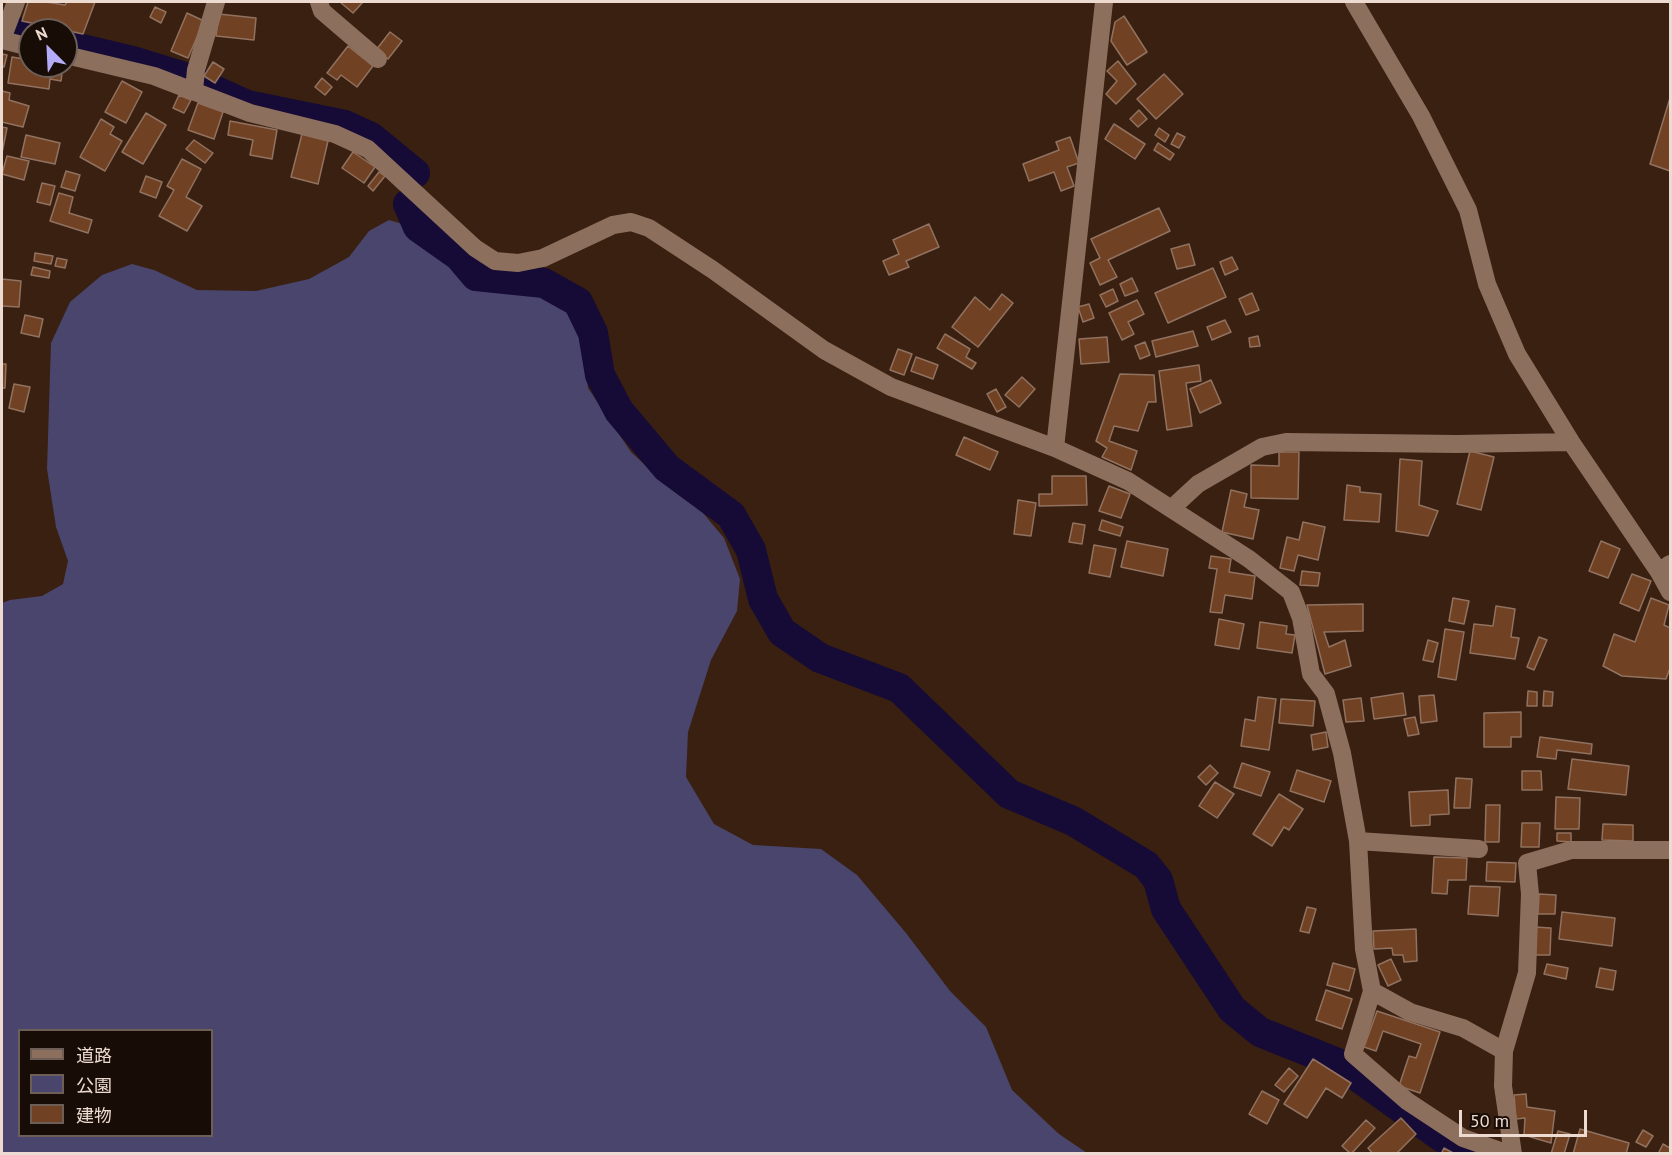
<!DOCTYPE html>
<meta charset="utf-8">
<style>
body{margin:0}
#map{position:relative;width:1672px;height:1155px;overflow:hidden;background:#392010;font-family:"PT Sans","Noto Sans JP",sans-serif}
canvas{display:block}
.frame{position:absolute;inset:0;border:3px solid #eddbd1;pointer-events:none}
.legend{position:absolute;left:18px;top:1029px;width:195px;height:108px;box-sizing:border-box;background:#180d06;border:2px solid #6d5f57;margin:0;padding:8px 10px;list-style:none;font-size:18px;color:#eddbd1}
.legend li{display:flex;align-items:center;gap:12px;height:30px}
.legend b{width:30px;border:2px solid #6d5f57}
.north{position:absolute;left:18px;top:18px;width:60px;height:60px;box-sizing:border-box;background:#180d06;border:2px solid #6d5f57;border-radius:50%;rotate:336deg;font-size:16px;font-weight:700;line-height:24px;text-align:center;color:#eddbd1}
.north::after{content:'';display:block;margin:auto;width:21px;height:27px;background:#b3adf9;clip-path:polygon(50% 0,100% 100%,50% 72%,0 100%)}
.scale{position:absolute;left:1459px;top:1110px;width:128px;height:27px;box-sizing:border-box;border:3px solid #eddbd1;border-top:0;padding-left:8px;font-size:18px;line-height:21px;white-space:nowrap;color:#eddbd1;-webkit-text-stroke:4px #180d06;paint-order:stroke}
</style>
<div id="map">
<canvas width="1672" height="1155"></canvas>
<div class="frame"></div>
<ul class="legend">
<li><b style="height:8px;background:#8d6f5d"></b>道路</li>
<li><b style="height:16px;background:#49456d"></b>公園</li>
<li><b style="height:16px;background:#714123"></b>建物</li>
</ul>
<div class="north">N</div>
<div class="scale">50 m</div>
</div>
<script>
const ctx = document.querySelector('canvas').getContext('2d');
ctx.lineJoin = 'round';
function fillPath(path, color) { ctx.fillStyle = color; ctx.fill(path, 'evenodd'); }
function trace(path, color, width, dash) { ctx.strokeStyle = color; ctx.lineWidth = width; ctx.lineCap = dash ? 'butt' : 'round'; ctx.setLineDash(dash || []); ctx.stroke(path); }
fillPath(new Path2D(`
 M389,220L409,226L434,251L451,264L468,284L541,295L570,307L582,335L588,388L631,452L672,490L703,513L724,538L740,579L737,611L711,660L688,732L686,777L714,824L753,845L821,849L857,875L906,933L950,991L986,1027L1012,1090L1059,1134L1087,1153H2V603L10,600L42,596L63,584L68,561L56,527L47,469L51,343L70,302L102,275L132,264L154,270L197,290L256,291L309,279L349,257L369,231ZM20,1030H212V1136H20Z`), '#49456d');
trace(new Path2D(`
 M2,24L20,34L30,36
 M66,45L133,61L185,77L247,105L345,125L371,137L415,173
 M408,204L418,227L459,256L476,276L544,283L578,302L593,333L600,375L619,411L667,468L731,515L751,550L763,599L782,632L820,658L899,688L1009,794L1073,821L1146,865L1158,880L1166,909L1232,1009L1260,1032L1340,1064L1443,1138L1477,1154`), '#150b36', 30);
const building = new Path2D(`
 M28,2H46L65,5L67,2H95L83,34L22,21Z
 M340,2H363L353,13Z
 M155,7L166,12L161,23L150,17Z
 M187,13L204,21L188,58L171,51Z
 M219,14L256,18L254,40L216,36Z
 M1124,16L1147,52L1127,65L1111,41L1115,22Z
 M390,32L402,41L388,59L376,50Z
 M348,46L373,66L357,87L341,75L337,80L327,73Z
 M2,54L7,55L4,67L2,66Z
 M12,57L30,60V66H63L61,81L50,79L49,89L8,83Z
 M1118,61L1136,84L1116,104L1106,94L1117,81L1107,71Z
 M213,62L224,69L215,83L204,76Z
 M1164,74L1183,94L1156,119L1137,99Z
 M322,78L332,87L325,95L315,87Z
 M122,81L142,92L126,123L105,112Z
 M2,91L10,93L9,100L29,106L23,127L2,122Z
 M179,95L191,100L184,113L173,108Z
 M1670,98V171L1650,164Z
 M198,103L223,112L214,139L188,130Z
 M1139,110L1147,119L1138,127L1130,119Z
 M146,113L166,125L143,164L122,152Z
 M101,119L114,127L110,134L122,141L105,171L80,157Z
 M230,121L277,130L272,159L250,155L253,140L228,135Z
 M1114,124L1145,144L1135,159L1105,139Z
 M2,127L7,128L2,153Z
 M1159,128L1169,135L1165,142L1155,135Z
 M1177,133L1185,137L1179,148L1171,144Z
 M302,134L328,141L318,184L291,177Z
 M26,135L60,143L55,164L21,157Z
 M1070,137L1079,163L1067,167L1074,186L1061,191L1054,172L1029,181L1023,164L1059,150L1056,142Z
 M194,140L213,153L205,163L186,149Z
 M1158,143L1174,154L1170,160L1154,150Z
 M353,152L375,167L364,183L342,168Z
 M7,156L29,161L24,180L2,174Z
 M182,159L201,169L186,197L202,206L187,231L159,216L174,190L167,186Z
 M66,171L80,175L75,191L61,187Z
 M379,172L385,176L373,191L368,186Z
 M146,176L162,182L156,198L140,192Z
 M42,183L55,186L50,205L37,202Z
 M59,193L73,197L69,213L92,220L88,233L50,221Z
 M1159,208L1170,231L1108,260L1117,277L1100,285L1090,263L1100,258L1091,239Z
 M929,224L939,247L906,261L909,267L889,275L883,261L899,254L893,240Z
 M1189,244L1195,265L1177,269L1171,249Z
 M35,253L53,256L51,264L34,261Z
 M1232,257L1238,269L1225,275L1220,262Z
 M57,258L67,260L65,268L55,266Z
 M33,267L50,271L49,278L31,275Z
 M1213,268L1226,297L1168,323L1155,293Z
 M1132,278L1138,291L1125,296L1120,284Z
 M2,279L21,281L19,307L2,306Z
 M1113,289L1118,301L1106,307L1100,295Z
 M1252,293L1259,310L1246,315L1239,299Z
 M1002,294L1013,303L978,347L952,327L975,297L990,310Z
 M1137,300L1144,314L1128,322L1134,334L1122,340L1109,313Z
 M1089,304L1094,318L1083,322L1078,307Z
 M25,315L43,319L39,337L21,333Z
 M1225,320L1231,332L1212,340L1207,327Z
 M1193,331L1198,346L1156,357L1152,341Z
 M945,334L970,349L966,357L976,363L972,369L937,348Z
 M1258,336L1260,346L1250,347L1249,338Z
 M1107,337L1109,362L1081,364L1079,339Z
 M1145,342L1150,355L1140,359L1135,346Z
 M898,349L912,354L904,375L890,370Z
 M916,357L938,365L933,379L911,371Z
 M2,364H6L5,388H2Z
 M1199,365L1201,381L1186,383L1192,426L1167,430L1159,371Z
 M1120,374L1154,375L1156,402H1148L1138,431L1114,426L1109,441L1137,451L1131,470L1102,457L1107,448L1096,441Z
 M1022,377L1035,389L1019,407L1005,395Z
 M1211,380L1221,403L1200,413L1190,389Z
 M14,384L30,387L24,412L9,408Z
 M996,389L1006,407L997,412L987,394Z
 M964,437L998,452L990,470L956,455Z
 M1470,451L1494,457L1481,510L1457,504Z
 M1279,452H1299L1298,499L1251,498V465L1279,466Z
 M1400,459L1422,461L1419,505L1438,511L1428,536L1396,531Z
 M1052,476H1086L1087,505L1039,506V494H1052Z
 M1347,485L1360,487V492L1381,494L1379,522L1344,520Z
 M1109,486L1130,494L1121,518L1099,511Z
 M1231,490L1247,494L1244,507L1259,510L1253,539L1222,532Z
 M1018,500L1036,503L1031,536L1014,534Z
 M1102,520L1123,527L1120,536L1099,530Z
 M1303,522L1325,527L1318,560L1298,555L1294,571L1280,568L1287,537L1299,540Z
 M1073,523L1085,525L1082,544L1069,542Z
 M1127,541L1168,549L1163,576L1121,567Z
 M1601,541L1620,549L1608,578L1589,571Z
 M1094,545L1116,549L1110,577L1089,573Z
 M1211,556L1231,559L1229,572L1255,576L1252,599L1225,595L1222,613L1210,612L1217,569L1209,568Z
 M1302,571L1320,573L1318,586L1300,585Z
 M1632,574L1651,581L1639,611L1620,603Z
 M1453,598L1469,601L1464,624L1449,621Z
 M1651,598L1669,605L1664,625L1670,628V668L1666,679L1622,676L1603,666L1614,634L1635,642Z
 M1363,604V631L1324,632L1329,647L1345,640L1351,666L1325,674L1307,605Z
 M1496,606L1515,609L1511,637L1519,638L1515,659L1470,653L1474,624L1493,626Z
 M1219,619L1244,624L1239,649L1215,645Z
 M1260,622L1287,626L1286,634L1295,635L1292,653L1257,648Z
 M1445,629L1464,632L1456,680L1438,677Z
 M1539,637L1547,640L1534,670L1527,667Z
 M1428,640L1438,643L1433,662L1423,660Z
 M1528,691L1537,692V706H1527Z
 M1544,691L1553,692L1552,706H1543Z
 M1403,693L1406,715L1374,719L1371,698Z
 M1434,695L1437,721L1421,723L1419,696Z
 M1258,697L1276,699L1269,750L1241,746L1245,719L1255,721Z
 M1361,698L1364,721L1346,722L1343,700Z
 M1281,699L1315,701L1313,726L1279,723Z
 M1521,712V737H1511V747H1484V713Z
 M1415,717L1419,734L1408,736L1404,719Z
 M1326,732L1328,747L1313,750L1311,735Z
 M1540,737L1592,744L1591,754L1557,750L1556,759L1537,757Z
 M1572,759L1629,766L1626,795L1568,789Z
 M1242,763L1270,772L1261,796L1234,787Z
 M1210,765L1218,773L1206,785L1198,777Z
 M1297,770L1331,781L1324,802L1290,791Z
 M1522,771H1541L1542,790H1522Z
 M1456,778L1472,779L1470,808H1454Z
 M1215,782L1234,794L1217,818L1199,806Z
 M1448,790L1449,814L1430,815V825L1411,826L1409,792Z
 M1279,794L1303,809L1289,830L1284,827L1272,846L1253,834Z
 M1556,797L1580,798L1579,829H1555Z
 M1486,805H1500L1499,842H1485Z
 M1522,823H1540L1539,847H1521Z
 M1603,824L1633,825V841L1602,840Z
 M1557,833H1571V842L1557,841Z
 M1434,857L1467,858L1466,880H1448L1447,894L1432,893Z
 M1487,862L1516,863L1515,882L1486,881Z
 M1470,886L1500,887L1498,916L1468,914Z
 M1539,894L1556,895L1555,914H1538Z
 M1307,907L1316,909L1309,933L1300,931Z
 M1562,912L1615,918L1612,946L1559,939Z
 M1535,927L1551,928L1550,955H1535Z
 M1416,929L1417,961L1404,962L1403,955H1393L1392,948L1374,949L1373,931Z
 M1391,959L1401,980L1388,986L1378,965Z
 M1333,963L1355,969L1349,991L1327,985Z
 M1547,964L1568,968L1566,979L1544,974Z
 M1600,968L1616,971L1613,990L1596,987Z
 M1326,990L1352,999L1342,1029L1316,1020Z
 M1377,1011L1440,1032L1420,1093L1399,1086L1409,1056L1416,1058L1421,1044L1383,1031L1376,1051L1364,1047Z
 M1313,1059L1351,1083L1342,1098L1326,1088L1307,1118L1284,1104Z
 M1289,1068L1298,1076L1284,1092L1275,1085Z
 M1262,1091L1279,1100L1267,1124L1249,1114Z
 M1526,1094L1527,1107L1555,1111L1551,1143L1524,1135L1525,1118L1516,1119L1514,1095Z
 M1401,1118L1416,1134L1396,1154H1373L1368,1148Z
 M1366,1120L1375,1128L1351,1154L1342,1146Z
 M1580,1129L1629,1143L1626,1154H1573Z
 M1643,1130L1653,1136L1646,1147L1636,1142Z
 M1558,1131L1570,1134L1564,1154H1551Z
 M1663,1144L1670,1148V1154H1658Z
 M1444,1148L1455,1154H1441Z`);
fillPath(building, '#714123');
trace(building, '#917260', 1.5);
trace(new Path2D(`
 M319,2L322,11L378,59
 M1354,2L1421,116L1468,210L1487,284L1517,354L1571,442L1659,572L1670,564
 M2,39L16,2
 M2,40L30,47
 M66,55L154,76L250,113L335,134L368,149L475,248L495,261L518,263L543,258L613,225L631,222L649,228L713,270L824,350L891,387L1055,448L1128,481L1249,559L1291,592L1301,618L1311,674L1326,694L1342,753L1358,841L1364,949L1372,991L1410,1012L1463,1028L1504,1051L1503,1086L1513,1154
 M194,90L196,70L216,2
 M1055,448L1104,2
 M1172,508L1198,484L1262,447L1286,442L1457,444L1571,442
 M1659,572L1670,592
 M1358,841L1479,849
 M1372,991L1353,1054L1407,1101L1463,1138L1509,1154
 M1504,1051L1527,973L1530,894L1527,863L1571,850H1670`), '#8d6f5d', 18);
</script>
